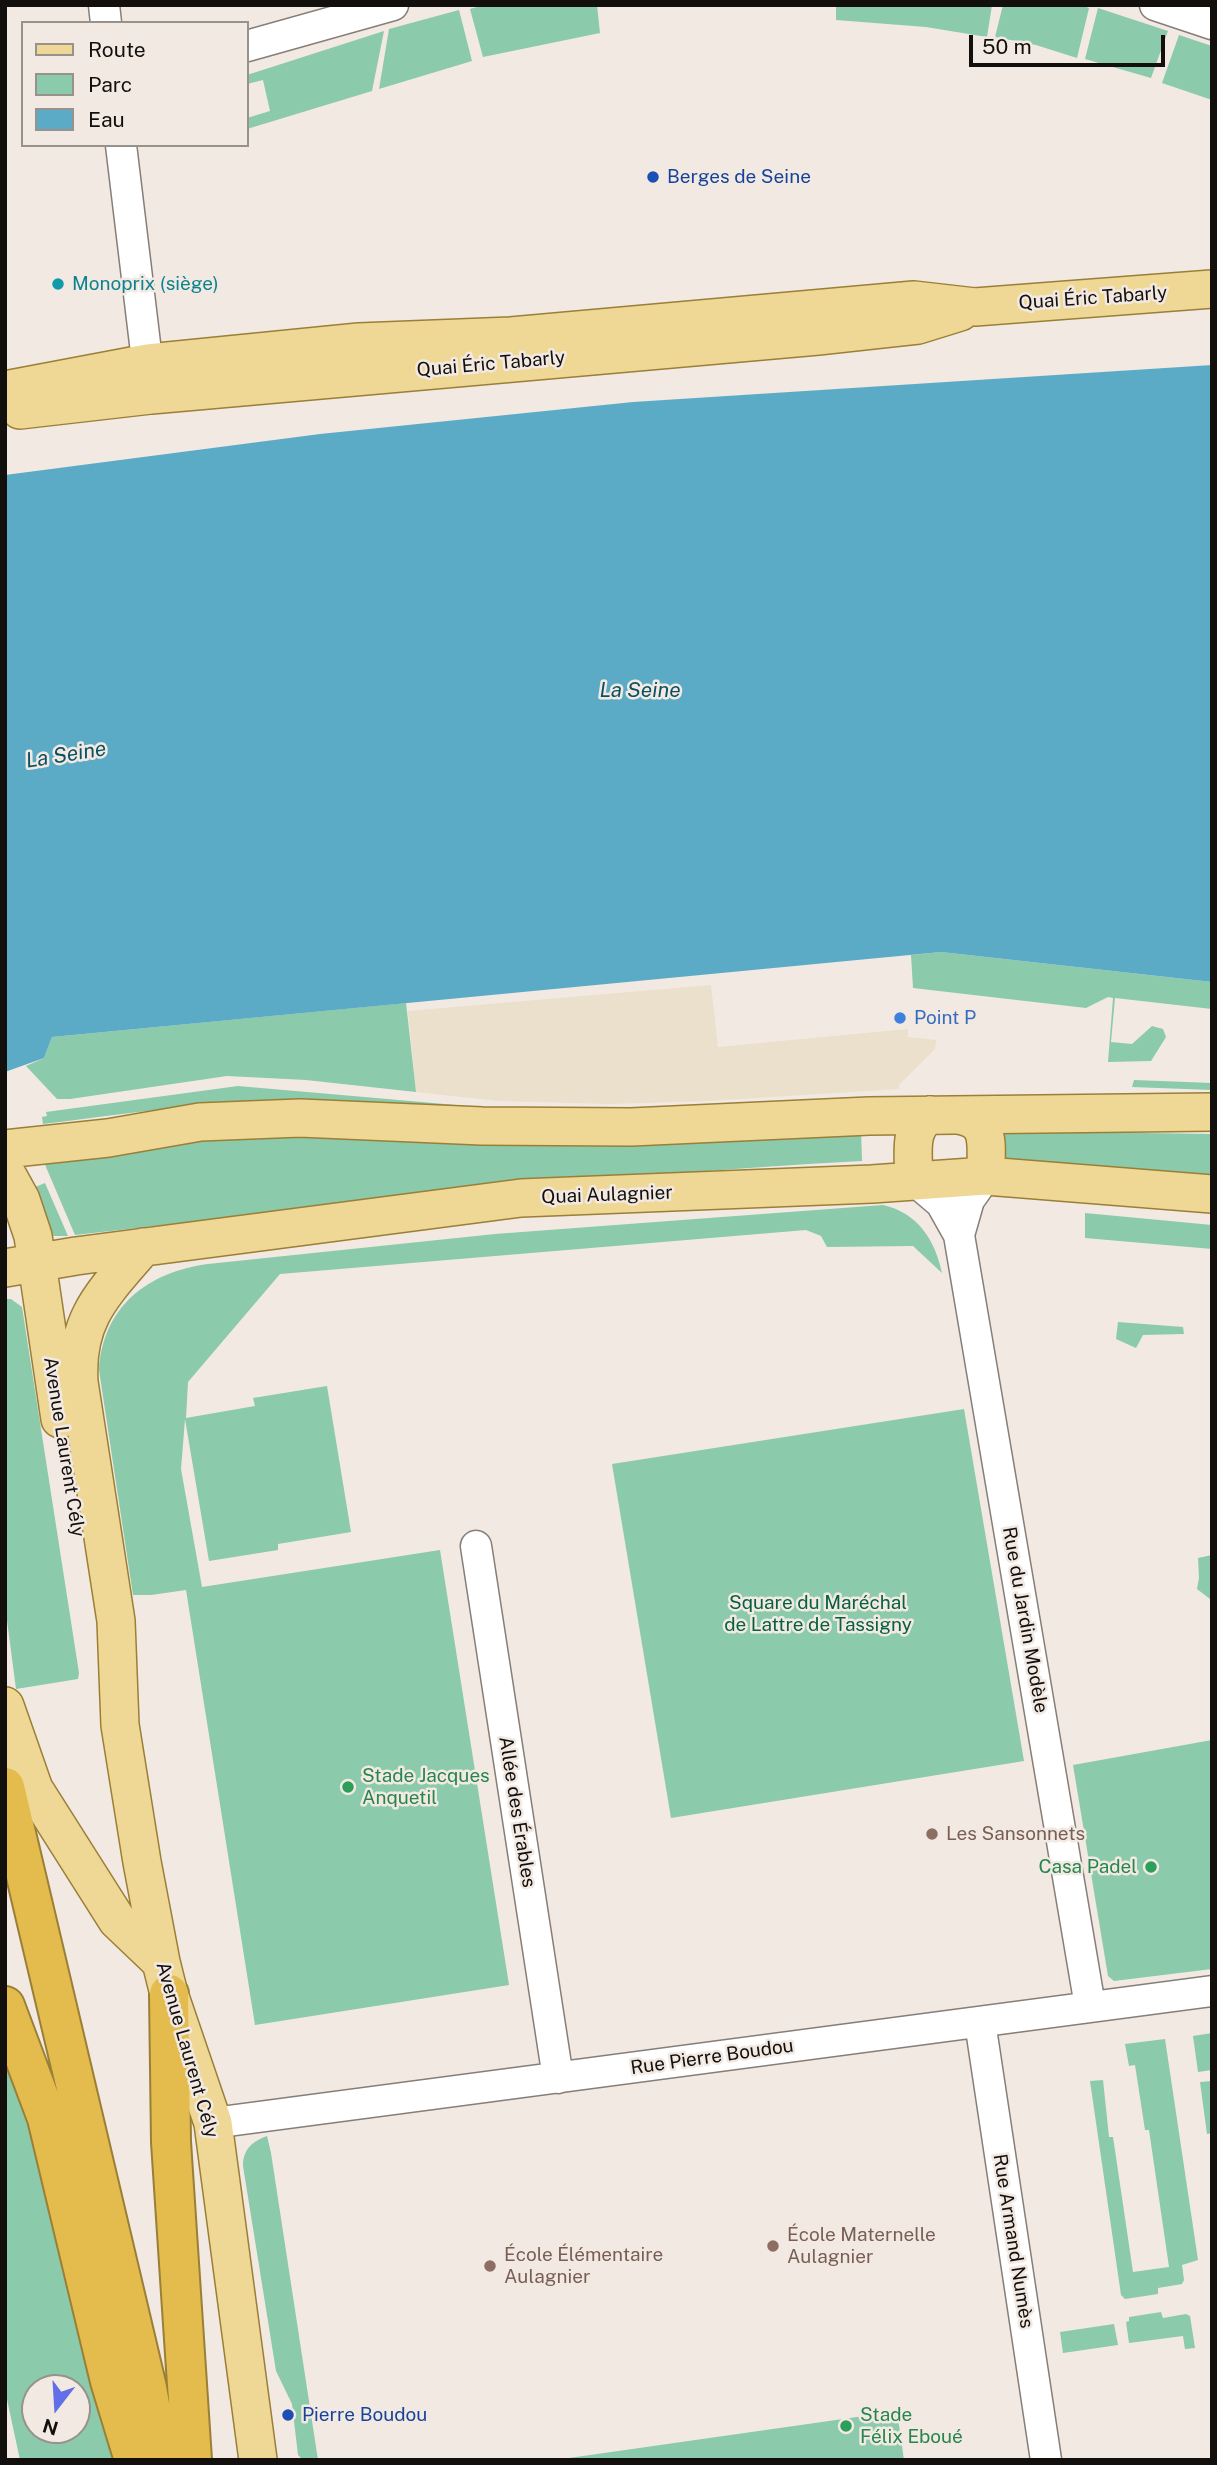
<!DOCTYPE html>
<meta charset="utf-8">
<style>
body{margin:0}
#map{position:relative;width:1217px;height:2465px;overflow:hidden;background:#f2e9e2;font-family:"Public Sans",sans-serif}
canvas{display:block}
.frame{position:absolute;inset:0;border:7px solid #120f0d;pointer-events:none}
.legend{position:absolute;left:21px;top:21px;width:228px;height:126px;box-sizing:border-box;background:#f2e9e2;border:2px solid #98928d;margin:0;padding:9px 12px;list-style:none;font-size:21px;color:#120f0d}
.legend li{display:flex;align-items:center;gap:14px;height:35px}
.legend b{width:35px;border:2px solid #98928d}
.north{position:absolute;left:21px;top:2374px;width:70px;height:70px;box-sizing:border-box;background:#f2e9e2;border:2px solid #98928d;border-radius:50%;rotate:197deg;font-size:19px;font-weight:700;line-height:28px;text-align:center;color:#120f0d}
.north::after{content:'';display:block;margin:auto;width:24px;height:32px;background:#636fe7;clip-path:polygon(50% 0,100% 100%,50% 72%,0 100%)}
.scale{position:absolute;left:969px;top:35px;width:196px;height:32px;box-sizing:border-box;border:4px solid #120f0d;border-top:0;padding-left:9px;font-size:21px;line-height:24px;white-space:nowrap;color:#120f0d;-webkit-text-stroke:5px #f2e9e2;paint-order:stroke}
</style>
<div id="map">
<canvas width="1217" height="2465"></canvas>
<div class="frame"></div>
<ul class="legend">
<li><b style="height:9px;background:#efd795"></b>Route</li>
<li><b style="height:19px;background:#8bcaaa"></b>Parc</li>
<li><b style="height:19px;background:#5cabc6"></b>Eau</li>
</ul>
<div class="north">N</div>
<div class="scale">50 m</div>
</div>
<script>
const ctx = document.querySelector('canvas').getContext('2d');
ctx.lineJoin = 'round';
function fillPath(path, color) { ctx.fillStyle = color; ctx.fill(path, 'evenodd'); }
function trace(path, color, width, dash) { ctx.strokeStyle = color; ctx.lineWidth = width; ctx.lineCap = dash ? 'butt' : 'round'; ctx.setLineDash(dash || []); ctx.stroke(path); }
function write(font, color, halo, rows, align = 'center') {
  ctx.font = font + ' "Public Sans",sans-serif'; ctx.lineWidth = 5; ctx.setLineDash([]); ctx.textBaseline = 'middle'; ctx.strokeStyle = halo; ctx.fillStyle = color; for (const [text, x, y, turn = 0] of rows) {
    ctx.save(); ctx.translate(x, y); ctx.rotate((+turn || 0) * Math.PI / 180); ctx.textAlign = isNaN(turn) ? turn : align; if (halo) ctx.strokeText(text, 0, 0); ctx.fillText(text, 0, 0); ctx.restore();
  }
}
fillPath(new Path2D(`
 M711,985L718,1047L908,1029V1037L936,1040L935,1049L899,1085V1089L709,1101L609,1104L498,1101L416,1092L408,1011Z`), '#ebe0cb');
fillPath(new Path2D(`
 M484,5H597L600,33L483,57L470,9Z
 M836,5H992L987,37L926,27L836,20Z
 M1003,5H1081L1089,8L1077,58L1036,45L995,37Z
 M1098,8L1168,31L1151,78L1085,59Z
 M459,10L472,61L379,89L389,29Z
 M384,31L372,91L247,129V118L270,111L263,80L247,84V75Z
 M1179,35L1212,46V100L1162,83Z
 M941,952L1212,982V1009L1115,998L1111,1042L1132,1044L1152,1026L1163,1029L1166,1037L1151,1061L1108,1062L1113,998L1108,997L1086,1008L913,988L911,955Z
 M406,1003L416,1092L306,1080L227,1076L70,1099H57L26,1066L44,1058L52,1037Z
 M1134,1080L1212,1083V1090L1132,1087Z
 M238,1086L502,1109H615L714,1106L854,1097V1103L616,1114L286,1100C205,1102 124,1114 43,1124L42,1117L47,1116L46,1112Z
 M861,1130L862,1161C599,1175 337,1205 75,1235L43,1160L254,1133Z
 M1008,1131L1212,1134V1180L1005,1162L1001,1137Z
 M45,1183L68,1236H49L30,1189Z
 M883,1205C918,1213 935,1240 942,1273L913,1246L827,1247L821,1236L806,1230L280,1274L188,1382L186,1418L255,1406L253,1398L327,1386L351,1532L278,1544V1550L209,1561L185,1419L181,1469L202,1587L440,1550L509,1985L255,2025L186,1590L151,1595H133L99,1370C103,1306 148,1272 208,1264L495,1234Z
 M1085,1213L1212,1225V1249L1085,1238Z
 M5,1299H11L22,1307L79,1673L78,1679L16,1689L5,1605Z
 M1118,1322L1183,1327L1184,1334L1143,1335L1136,1348L1116,1339Z
 M964,1409L1024,1761L671,1818L612,1464Z
 M1212,1555V1599H1210L1197,1589L1199,1578L1198,1558Z
 M1212,1740V1969L1114,1981L1108,1976L1073,1765Z
 M1212,2033V2070L1198,2072L1193,2036Z
 M1165,2039L1198,2260L1182,2265L1184,2280L1182,2284L1158,2288V2294L1125,2299L1121,2295L1090,2081L1103,2080L1109,2137H1113L1133,2272L1169,2267L1149,2130H1145L1135,2065L1129,2066L1125,2044Z
 M5,2045L25,2097L117,2460H20L5,2390ZM35,2388H77V2430H35Z
 M1212,2081V2133L1207,2134L1200,2082Z
 M267,2136L271,2153L318,2460H303L298,2455L292,2404L276,2371L243,2166C243,2149 253,2141 267,2136Z
 M1161,2312L1163,2318L1186,2314L1190,2316L1195,2348L1185,2349L1183,2336L1129,2343L1126,2322L1129,2321V2317Z
 M1114,2324L1118,2345L1063,2353L1060,2332Z
 M897,2411L904,2460H555L878,2414Z`), '#8bcaaa');
fillPath(new Path2D(`
 M1212,365V982L941,952L52,1037L44,1058L5,1072V475L320,434L633,402Z`), '#5cabc6');
const minor = new Path2D(`
 M104,5L106,23
 M1155,5L1212,24
 M247,46L393,5
 M121,145L150,385
 M914,1180L941,1203L959,1235L1090,2006
 M959,1235L969,1200L986,1176
 M476,1546L558,2078
 M980,2022L1046,2460
 M213,2123L1212,1991`);
const major = new Path2D(`
 M5,390L148,363L359,342L511,336L914,300L975,307L1212,289
 M20,410L151,395L818,336L918,325L960,312
 M957,1115C994,1120 985,1147 986,1176
 M5,1149L108,1138L200,1122L300,1118L482,1126L631,1127L869,1116L1212,1112
 M5,1171L21,1200L33,1236L60,1419
 M914,1180C914,1158 907,1127 930,1115
 M143,1247C104,1293 75,1318 79,1382L116,1621L120,1725L142,1862L161,1962L169,1994L213,2123L258,2460
 M5,1268L76,1256L521,1198L872,1184L986,1176L1212,1194
 M5,1706L34,1789L117,1920L161,1962`);
const highway = new Path2D(`
 M5,1787L147,2388L160,2460
 M169,1994L171,2142L192,2460
 M5,2006L47,2118L110,2381L134,2460`);
trace(minor, '#867e78', 33);
trace(major, '#9a7f37', 40);
trace(highway, '#9a7f37', 42);
trace(minor, '#fff', 30);
trace(major, '#efd795', 37);
trace(highway, '#e4bc4e', 38);
for (const [x, y, r, color] of [
 [653,177,7,"#1a4fb4"],
 [58,284,7,"#0f9aa8"],
 [900,1018,7,"#3f7fe0"],
 [348,1787,7,"#2e9e5b"],
 [932,1834,7,"#8d6e63"],
 [1151,1867,7,"#2e9e5b"],
 [773,2246,7,"#8d6e63"],
 [490,2266,7,"#8d6e63"],
 [288,2415,7,"#1a4fb4"],
 [846,2426,7,"#2e9e5b"]
]) { const dot = new Path2D(); dot.arc(x, y, r, 0, 2 * Math.PI); ctx.fillStyle = color; ctx.fill(dot); trace(dot, '#f2e9e2', 2.5); }
write('19px', '#164399', '#f2e9e2', [
 ["Berges de Seine",667,177],
 ["Pierre Boudou",302,2415]
], 'left');
write('19px', '#0d838f', '#f2e9e2', [
 ["Monoprix (siège)",72,284]
], 'left');
write('19px', '#120f0d', '#f2e9e2', [
 ["Quai Éric Tabarly",1093,298,-4],
 ["Quai Éric Tabarly",491,364,-5],
 ["Quai Aulagnier",607,1195,-2],
 ["Avenue Laurent Cély",64,1447,81],
 ["Rue du Jardin Modèle",1025,1620,80],
 ["Allée des Érables",517,1812,81],
 ["Avenue Laurent Cély",187,2050,74],
 ["Rue Pierre Boudou",712,2057,-8],
 ["Rue Armand Numès",1013,2241,81]
]);
write('19px', '#366cbe', '#f2e9e2', [
 ["Point P",914,1018]
], 'left');
write('19px', '#076141', '#f2e9e2', [
 ["Square du Maréchal",818,1603],
 ["de Lattre de Tassigny",818,1625]
]);
write('19px', '#27864d', '#f2e9e2', [
 ["Stade Jacques",362,1776],
 ["Anquetil",362,1798],
 ["Casa Padel",1137,1867,"right"],
 ["Stade",860,2415],
 ["Félix Eboué",860,2437]
], 'left');
write('19px', '#785e54', '#f2e9e2', [
 ["Les Sansonnets",946,1834],
 ["École Maternelle",787,2235],
 ["Aulagnier",787,2257],
 ["École Élémentaire",504,2255],
 ["Aulagnier",504,2277]
], 'left');
write('italic 21px', '#0c5064', '#f2e9e2', [
 ["La Seine",640,691],
 ["La Seine",66,755,-9]
]);
</script>
